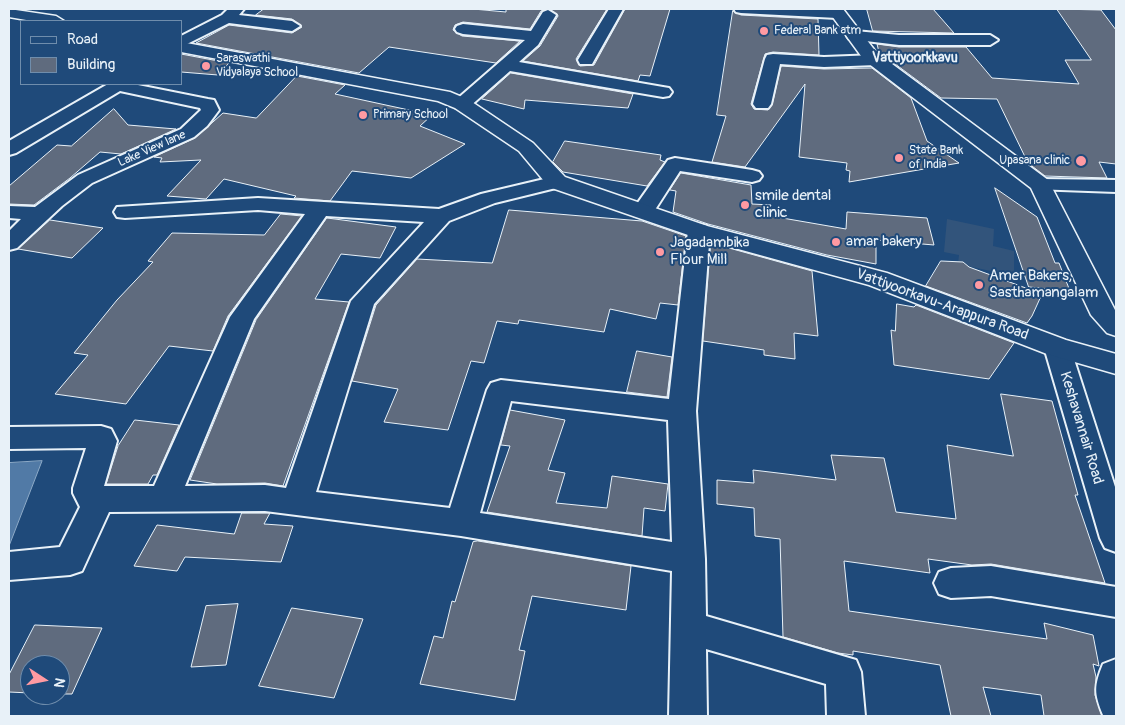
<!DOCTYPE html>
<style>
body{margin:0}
#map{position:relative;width:1125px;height:725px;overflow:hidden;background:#1f4a7a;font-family:Pangolin,sans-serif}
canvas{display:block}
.frame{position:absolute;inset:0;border:10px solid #e8f1f8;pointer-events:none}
.legend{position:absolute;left:20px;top:20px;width:162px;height:65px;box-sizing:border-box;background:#1f4a7a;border:1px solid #6f8dac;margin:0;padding:6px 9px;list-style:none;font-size:15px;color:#e8f1f8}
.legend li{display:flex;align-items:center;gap:10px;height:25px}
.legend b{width:25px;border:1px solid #6f8dac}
.north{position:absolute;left:20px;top:655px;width:50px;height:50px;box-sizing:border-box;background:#1f4a7a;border:1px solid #6f8dac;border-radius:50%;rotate:101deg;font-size:14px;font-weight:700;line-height:20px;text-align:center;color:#e8f1f8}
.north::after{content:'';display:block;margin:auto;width:18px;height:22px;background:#ff9aa2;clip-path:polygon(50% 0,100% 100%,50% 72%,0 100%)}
</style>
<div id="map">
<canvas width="1125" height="725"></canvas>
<div class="frame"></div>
<ul class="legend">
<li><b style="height:6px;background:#1f4a7a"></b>Road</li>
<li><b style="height:14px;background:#5f6b7e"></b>Building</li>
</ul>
<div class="north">N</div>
</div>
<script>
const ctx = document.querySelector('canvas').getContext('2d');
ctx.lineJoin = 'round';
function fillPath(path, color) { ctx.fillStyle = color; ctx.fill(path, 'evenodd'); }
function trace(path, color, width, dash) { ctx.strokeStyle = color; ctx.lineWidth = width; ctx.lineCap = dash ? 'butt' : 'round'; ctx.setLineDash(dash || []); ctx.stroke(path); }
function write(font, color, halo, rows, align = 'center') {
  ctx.font = font + ' Pangolin,sans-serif'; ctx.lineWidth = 4; ctx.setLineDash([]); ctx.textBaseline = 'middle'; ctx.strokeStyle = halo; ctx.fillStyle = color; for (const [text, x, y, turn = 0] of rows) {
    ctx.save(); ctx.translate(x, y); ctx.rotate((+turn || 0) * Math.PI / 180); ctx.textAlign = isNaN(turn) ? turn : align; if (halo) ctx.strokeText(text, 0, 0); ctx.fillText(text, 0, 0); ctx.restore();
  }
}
fillPath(new Path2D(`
 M947,219L994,229L993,246L1014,251V276L958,264L959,255L944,252Z`), '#32547b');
const water = new Path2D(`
 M42,461L9,546V463Z`);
fillPath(water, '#517aa6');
trace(water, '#8daac7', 1);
const building = new Path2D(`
 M264,9H473L506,12V9H546L541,11L530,29L463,22L455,25L453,30L462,36L520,41L496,63L389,47L359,73L196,43L229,25L292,33L302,27L292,19L256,15Z
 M550,9H607L576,59L580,66L594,65L625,9H670L650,76L640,75L638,81L523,61L540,46L558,16Z
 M867,9H933L954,33L873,31Z
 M1057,9L1101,10L1116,30V164L1099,162L1107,178L1045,176L1028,163L997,99L941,98L879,52L877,44L899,47H966L992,78L1079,84L1065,60H1091Z
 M733,11L741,15L818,19L819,55L773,52L765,54L751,104L754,109L768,110L772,105L781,66L824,69L872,68L911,98L927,141L959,163L849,182L850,171L846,170L847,163L799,157L805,84L745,167L712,162L726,116L717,115Z
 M181,54L229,63L218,75L181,72Z
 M511,73L633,94L628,108L525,100L524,109L482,99Z
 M297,76L345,85L335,94L432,115L420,126L465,144L411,178L352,171L330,201L294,198L296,196L224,179L206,199L167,196L201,160L160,162L162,158L154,157L195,138L223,113L256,118Z
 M114,109L128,125L176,129L121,154L100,152L70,178L34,205L9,204V186L57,145L71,146Z
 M565,141L661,155L660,160L665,162L647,186L563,172L553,162Z
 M681,173L751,185L752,204L771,205L765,215L846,229L847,212L927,218L934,245L876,240V264L827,255L708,224L673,212L676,191L670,190Z
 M995,188L1037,217L1055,263H1059L1070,291L1029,287Z
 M509,210L642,221L686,236L678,305L660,303L656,319L610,309L604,332L519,320L518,324L497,321L484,363L471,361L448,430L384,422L398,389L352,381L376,305L417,259L492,263Z
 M281,214L302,216L228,316L213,351L169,346L126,404L55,394L88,355L74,353L117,300L153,262L148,261L172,233L264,235Z
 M327,218L396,227L380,258L341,254L315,299L349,302L283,486L265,483L217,484L190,480L256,320Z
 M50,220L103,228L72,258L18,249Z
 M711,243L812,271L818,336L794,333L795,359L764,355V350L703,341Z
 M941,261L963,262L969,267L1042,294L1032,316L1027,323L926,286Z
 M897,304L914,307L916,305L1014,343L989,379L894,365L891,330L895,331Z
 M637,351L672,357L667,397L627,392Z
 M1001,394L1052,401L1078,495H1075L1105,583L991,564L972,565L928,559L930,573L844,561L849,611L1047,639L1044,623L1093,635L1099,666L1093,664L1096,677L1095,695L1102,716H1044L1041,695L983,687L991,716H951L940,665L853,651V655L838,653L783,637L780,539L755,536L754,508L717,504V480L754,483L753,470L836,480L831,455L884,458L896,512L956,519L947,445L1013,456Z
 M510,410L565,420L548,470L565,473L556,503L607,508L612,476L668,484L665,511L644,508L642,536L487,512L510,446L501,445Z
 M135,420L179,425L157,475H153L148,484H106L118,446Z
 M242,513H270L264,524L293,526L281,562L185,557L177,571L134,566L157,525L234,534Z
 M478,541L631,566L626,610L532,596L519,650L525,651L515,700L420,684L434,636L443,638L452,601L455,602L473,542Z
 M238,604L226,665L191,667L206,606Z
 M292,608L363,619L334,698L259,686Z
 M35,625L102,628L72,694H60V665H30V693L9,692V675Z`);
fillPath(building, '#5f6b7e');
trace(building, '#e8f1f8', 1);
const minor = new Path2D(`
 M228,9H244L239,15L292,21L300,26L292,31L229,23L181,47V36L222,15Z
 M609,9H623L592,64H580L578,60Z
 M734,9H838L845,13L837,18L741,13L736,12Z
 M548,10L556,15L538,45L519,62L663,87L669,88L672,92L669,96L663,97L510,71L468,108H456L453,104L456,100L525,40L463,34L457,32L455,29L457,26L463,24L531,31L543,12Z
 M855,31L899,35H990L998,40L990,45H899L849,39L847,36L849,33Z
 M773,54L824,57L876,55L882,56L884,60L882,64L876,65L824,67L780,64L771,104L768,108H756L753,104L765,59L767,55Z
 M108,84H133L208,99L214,100L219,110L207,126L194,137L92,183L62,206L17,248L9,250V231L21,219L9,218V206L35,207L78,175L181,129L201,110L200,108L120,91L16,153L9,155V141Z
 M675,158L752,170L759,172L762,176L759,180L752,182L680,171L651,216L643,217L635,216L632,211L668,160Z
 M557,176L564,178L567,182L564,186L495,203L449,221L374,304L316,492L450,508L487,390L491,383L501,380L669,399L688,231L691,226L699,224L707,226L710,231L696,411L705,559L706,616L856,660L861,672L865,716H827L826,684L706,649L707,716H669L672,571L461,536L265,511L109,512L82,571L70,575L9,580V552L60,547L80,507L73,493V488L86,448L9,449V427L101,426L111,429L117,441L104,486H154L230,317L305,214L258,210L125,218L117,217L114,212L117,207L258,198L439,209L481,194ZM326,216L424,222L351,301L286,488L265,485L185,486L254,319ZM511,401L668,420L672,542L480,513Z
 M1040,179L1116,180V192L1033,189L1030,185L1033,181Z
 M1057,338L1066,341L1070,347L1116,490V552L1105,548L1100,538L1044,347L1048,341Z
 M991,566L1116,587V617L991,596L951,598L939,594L934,583L939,572L951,568Z
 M1116,659V716L1103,715C1094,693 1094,686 1103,664Z`);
const tertiary = new Path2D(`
 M9,9L56,16L64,21H32L9,17Z
 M181,42L450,92L469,100L533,143L565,177L707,226L887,273L1066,340L1116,354V374L1047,354L869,285L691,236L549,187L519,151L455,108L438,101L181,52Z`);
const secondary = new Path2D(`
 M827,9H843L876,52L1048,180L1116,312V336L1107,333L1091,315L1031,188L864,60Z`);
trace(minor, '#e8f1f8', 4);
trace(tertiary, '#e8f1f8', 3);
trace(secondary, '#e8f1f8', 3);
fillPath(minor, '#1f4a7a');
fillPath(tertiary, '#1f4a7a');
fillPath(secondary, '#1f4a7a');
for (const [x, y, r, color] of [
 [764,31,5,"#ff9aa2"],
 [206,66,5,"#ff9aa2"],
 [363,115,5,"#ff9aa2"],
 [899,158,5,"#ff9aa2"],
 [1081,161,6,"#ff9aa2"],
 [745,205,5,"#ff9aa2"],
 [836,242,5,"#ff9aa2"],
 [660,252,5,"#ff9aa2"],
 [979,285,5,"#ff9aa2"]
]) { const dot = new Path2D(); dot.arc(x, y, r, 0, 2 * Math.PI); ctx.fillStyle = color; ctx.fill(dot); trace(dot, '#1f4a7a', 2); }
write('12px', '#e8f1f8', '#1f4a7a', [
 ["Federal Bank atm",774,31],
 ["Saraswathi",216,59],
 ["Vidyalaya School",216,73],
 ["Primary School",373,115],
 ["State Bank",909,151],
 ["of India",909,165],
 ["Upasana clinic",1070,161,"right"]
], 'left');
write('12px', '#e8f1f8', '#1f4a7a', [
 ["Lake View lane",152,149,-24]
]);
write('bold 14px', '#e8f1f8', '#1f4a7a', [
 ["Vattiyoorkkavu",915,58]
]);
write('15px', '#e8f1f8', '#1f4a7a', [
 ["smile dental",755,196],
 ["clinic",755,213],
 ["amar bakery",846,242],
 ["Jagadambika",670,243],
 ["Flour Mill",670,260],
 ["Amer Bakers,",989,276],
 ["Sasthamangalam",989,293]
], 'left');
write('15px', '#e8f1f8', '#1f4a7a', [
 ["Vattiyoorkavu-Arappura Road",942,305,20],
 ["Keshavannair Road",1081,428,73]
]);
</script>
